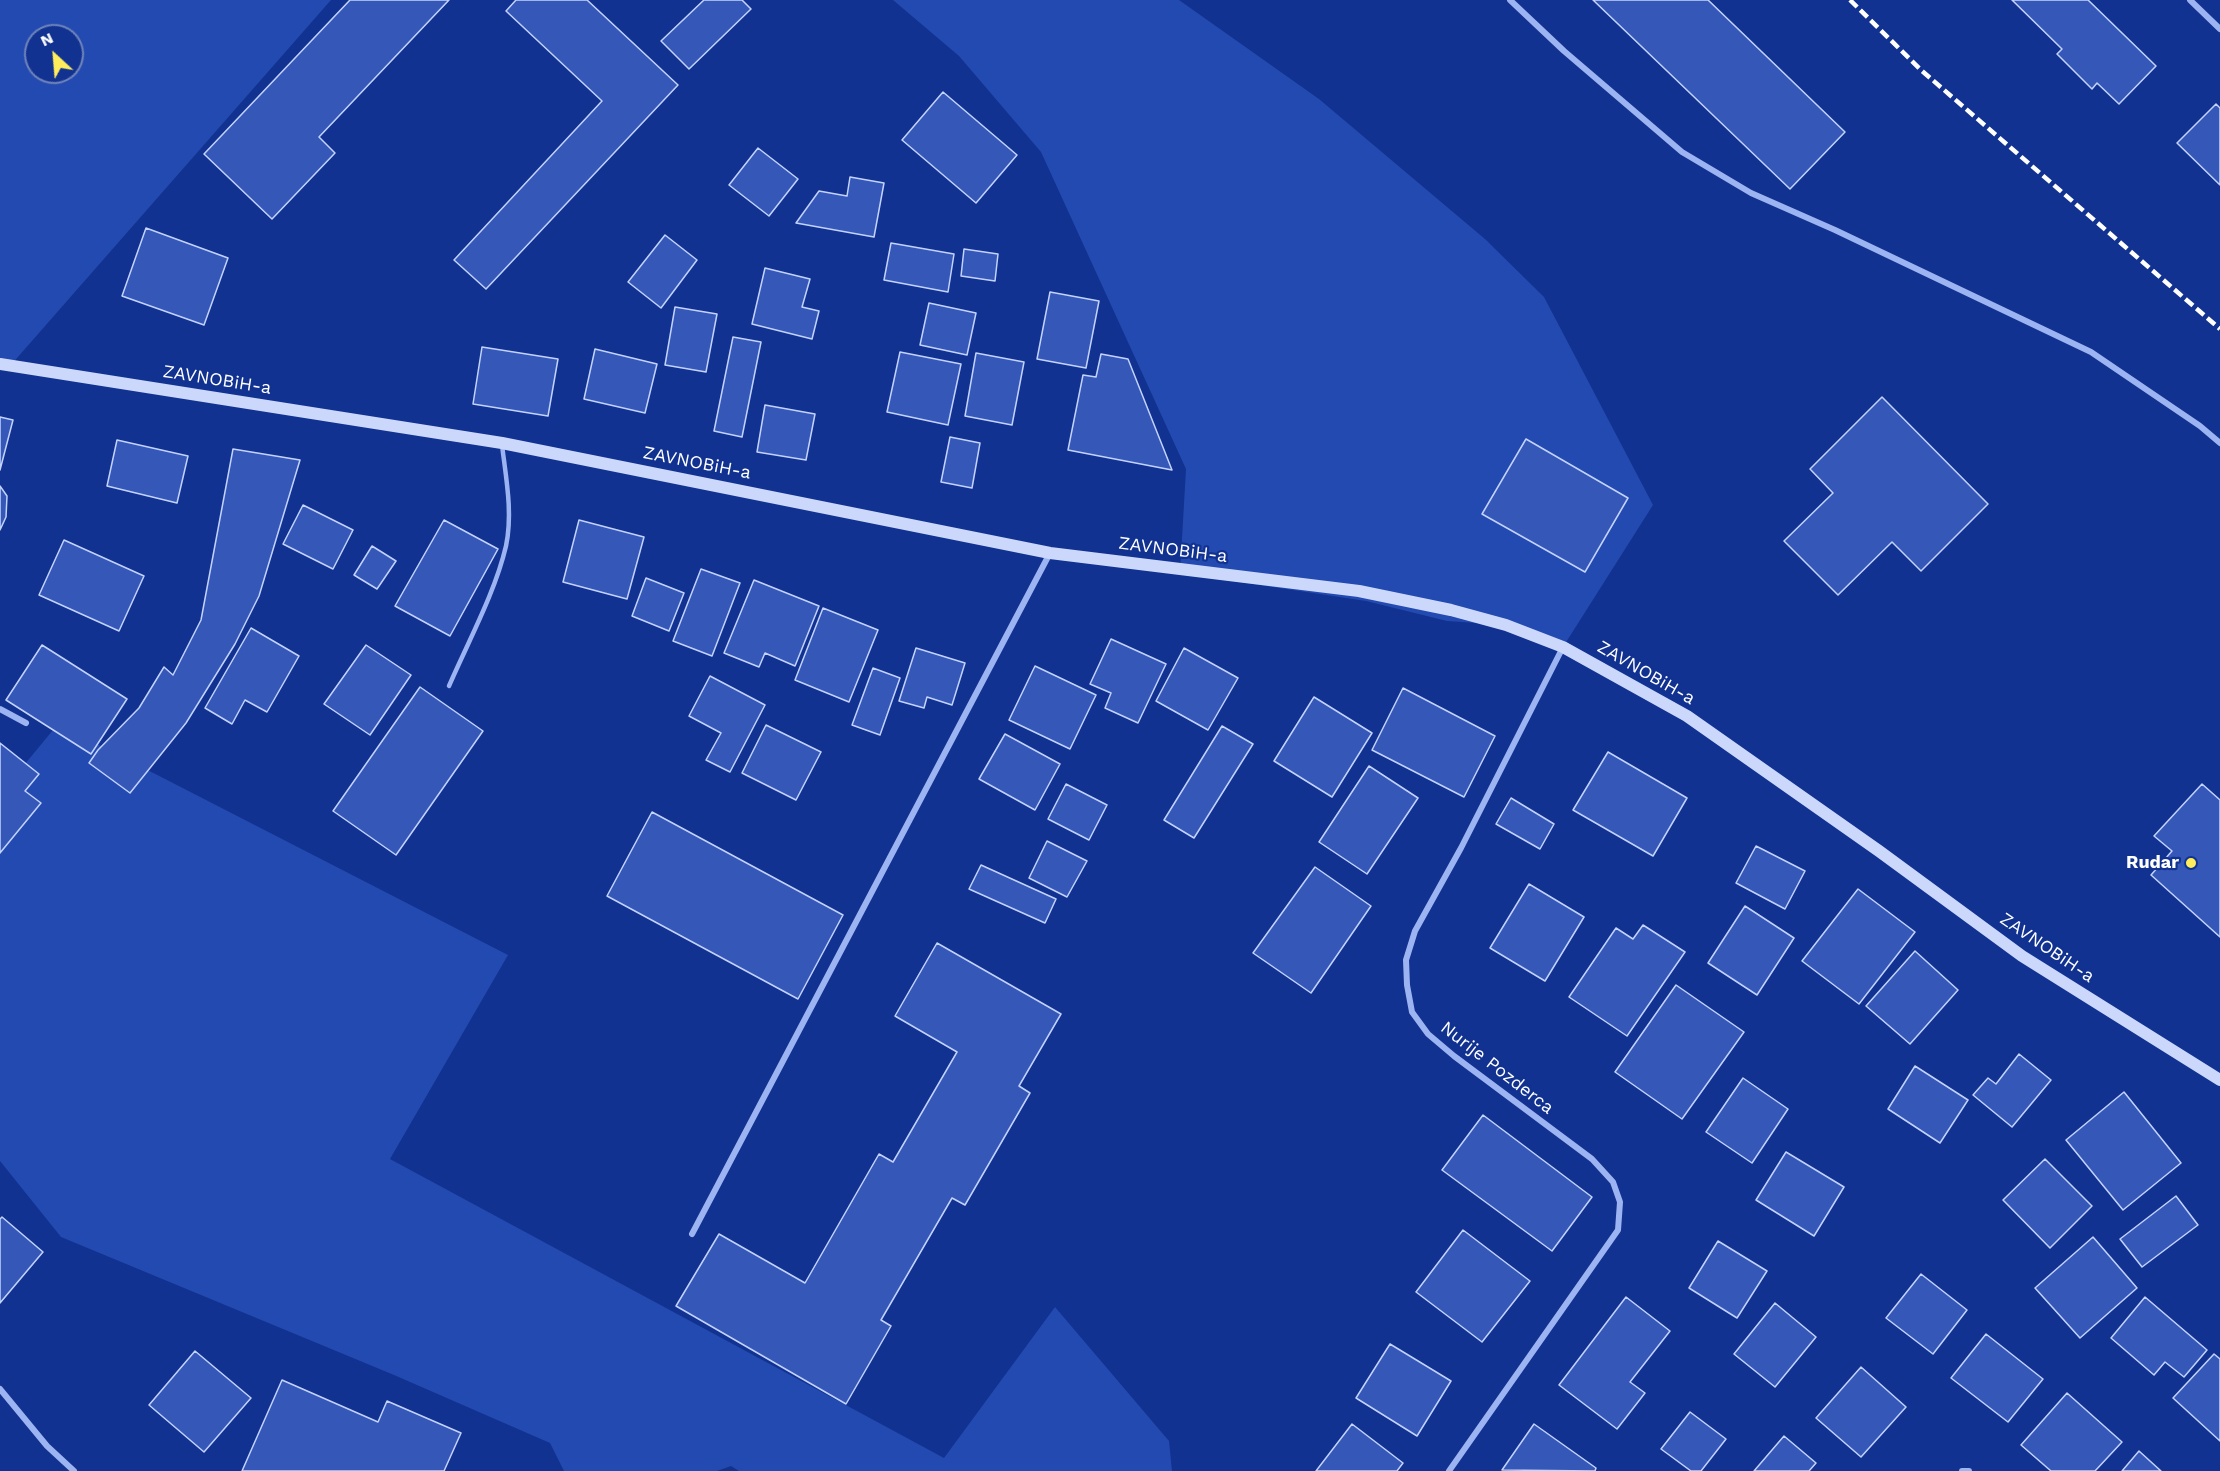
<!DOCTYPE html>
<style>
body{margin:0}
#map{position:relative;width:2220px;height:1471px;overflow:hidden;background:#113290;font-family:"Work Sans",sans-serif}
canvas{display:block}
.north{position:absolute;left:24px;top:24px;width:60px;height:60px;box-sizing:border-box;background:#113290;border:2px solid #7084bc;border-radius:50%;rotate:334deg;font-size:16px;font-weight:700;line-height:24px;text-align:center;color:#fff}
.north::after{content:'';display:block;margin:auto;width:21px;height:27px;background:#ffed5d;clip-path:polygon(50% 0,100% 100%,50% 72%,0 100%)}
</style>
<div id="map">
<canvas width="2220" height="1471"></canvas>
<div class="north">N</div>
</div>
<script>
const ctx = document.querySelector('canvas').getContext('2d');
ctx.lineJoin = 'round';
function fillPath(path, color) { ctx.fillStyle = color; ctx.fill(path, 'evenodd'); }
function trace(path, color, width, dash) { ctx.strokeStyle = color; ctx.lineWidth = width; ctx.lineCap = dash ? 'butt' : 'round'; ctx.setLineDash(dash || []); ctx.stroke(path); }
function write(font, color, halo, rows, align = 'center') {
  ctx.font = font + ' "Work Sans",sans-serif'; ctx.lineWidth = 4.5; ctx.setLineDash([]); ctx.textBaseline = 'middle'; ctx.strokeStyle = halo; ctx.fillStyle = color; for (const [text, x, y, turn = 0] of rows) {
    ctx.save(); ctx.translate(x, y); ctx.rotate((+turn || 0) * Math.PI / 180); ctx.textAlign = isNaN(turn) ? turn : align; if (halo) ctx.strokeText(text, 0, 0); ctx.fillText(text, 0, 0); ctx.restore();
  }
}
fillPath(new Path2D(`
 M0,0H331L10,366L0,364ZM36,36H72V72H36Z
 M893,0H1179L1319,99L1485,239L1544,297L1653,505L1563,647L1506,625L1447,621L1366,601L1180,573L1186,469L1041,152L959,56Z
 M58,724L508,955L390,1159L944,1458L1055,1307L1169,1441L1172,1471H739L731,1466L717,1471H564L550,1443L394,1375L61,1237L0,1161V794Z`), '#234ab0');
const building = new Path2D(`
 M350,0H449L319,137L335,153L272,219L204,154Z
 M516,0H587L678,85L486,289L454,260L602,101L506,11Z
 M704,0H742L751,9L689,69L661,41Z
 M1593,0H1708L1845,132L1790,189Z
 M2012,0H2088L2156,66L2119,104L2097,83L2092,89L2057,54L2062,49Z
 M943,92L1017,155L976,203L902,140Z
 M2216,104L2220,108V185L2177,143Z
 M758,148L798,179L769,216L729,185Z
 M850,177L884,183L874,237L796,223L819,191L847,196Z
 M146,228L228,258L204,325L122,296Z
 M665,235L697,260L661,308L628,282Z
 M891,243L954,254L948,292L884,280Z
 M964,249L998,254L995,281L961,276Z
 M765,268L810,279L802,307L819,311L812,339L752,324Z
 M1050,292L1099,301L1086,368L1037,359Z
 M929,303L976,313L967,355L920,345Z
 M675,307L717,314L706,372L665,365Z
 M733,337L761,342L742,437L714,431Z
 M482,347L558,359L548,416L473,404Z
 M595,349L657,364L645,413L584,399Z
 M900,352L961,364L948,425L887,412Z
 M976,353L1024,362L1012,425L965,416Z
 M1101,354L1128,359L1172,470L1068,450L1083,375L1096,377Z
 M1882,397L1988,504L1921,571L1892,542L1838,595L1784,541L1833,493L1810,469Z
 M765,405L815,414L806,460L757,452Z
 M0,417L13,420L0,470Z
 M950,437L980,443L972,488L941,482Z
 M1526,439L1628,498L1585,572L1482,514Z
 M117,440L188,456L177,503L107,486Z
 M233,449L300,460L259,596L235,644L186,723L130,793L89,763L98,750L139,708L164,667L173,675L201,620Z
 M0,486L7,496L6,517L0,530Z
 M303,505L353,530L333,569L283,544Z
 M444,520L498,549L450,636L395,606Z
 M579,520L644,537L627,599L563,582Z
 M64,540L144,576L119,631L39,595Z
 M372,546L396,561L377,589L354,575Z
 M701,569L740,583L712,656L673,641Z
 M646,578L684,593L669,631L632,616Z
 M754,580L819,606L795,666L765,653L759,667L724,653Z
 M823,608L878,630L849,702L795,680Z
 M251,628L299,656L267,712L245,700L232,724L205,708Z
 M1111,639L1166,664L1138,723L1105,708L1111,693L1090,684Z
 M42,645L127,699L91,754L6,700Z
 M366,645L411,675L370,735L324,704Z
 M916,648L965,663L952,705L927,697L924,708L899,701Z
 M1184,648L1238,678L1208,730L1156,701Z
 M1035,666L1096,695L1070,749L1009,720Z
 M873,668L900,678L880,735L852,725Z
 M710,676L765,705L730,772L706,760L721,733L689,716Z
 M420,687L483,731L396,855L333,811Z
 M1403,688L1495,736L1464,797L1372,750Z
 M1314,697L1372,733L1332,797L1274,761Z
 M766,725L821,752L796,800L742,773Z
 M1222,726L1253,744L1194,838L1164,820Z
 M1005,734L1060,764L1035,810L979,779Z
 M0,743L39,774L25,791L41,803L0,853Z
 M1608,752L1687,798L1653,856L1573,810Z
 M1369,766L1418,798L1367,874L1319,842Z
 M1066,784L1107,805L1089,840L1048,819Z
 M2202,784L2220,800V937L2151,875L2172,851L2154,836Z
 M1511,798L1554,824L1540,849L1496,824Z
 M652,812L843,915L798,999L607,896Z
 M1047,841L1087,861L1067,897L1029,878Z
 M1756,846L1805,871L1785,909L1736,883Z
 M981,865L1056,899L1045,923L969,889Z
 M1315,867L1371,906L1311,993L1253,953Z
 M1529,884L1584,917L1545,981L1490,948Z
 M1858,889L1915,932L1859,1004L1802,961Z
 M1745,906L1794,938L1757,995L1708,963Z
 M1643,925L1685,952L1627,1036L1569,997L1616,928L1633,939Z
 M937,943L1061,1014L1019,1086L1030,1093L965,1205L952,1198L881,1320L891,1326L846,1404L676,1306L719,1234L805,1283L879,1154L893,1162L957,1052L895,1016Z
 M1915,951L1958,990L1910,1044L1866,1006Z
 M1676,985L1744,1032L1682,1119L1615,1072Z
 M2019,1054L2051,1080L2012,1127L1973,1095L1988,1078L1996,1084Z
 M1915,1066L1968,1100L1940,1143L1888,1109Z
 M1743,1078L1788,1109L1752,1163L1706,1132Z
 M2124,1092L2181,1163L2123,1210L2066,1140Z
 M1483,1115L1592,1197L1552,1251L1442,1170Z
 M1786,1152L1844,1187L1814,1236L1756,1200Z
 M2045,1159L2092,1206L2050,1248L2003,1200Z
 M2176,1196L2198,1225L2142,1267L2120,1239Z
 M2,1217L43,1252L0,1303V1219Z
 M1463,1230L1530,1281L1482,1342L1416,1292Z
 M2093,1237L2137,1288L2080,1338L2035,1288Z
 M1718,1241L1767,1271L1737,1318L1689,1288Z
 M1921,1274L1967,1310L1933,1354L1886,1318Z
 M1626,1297L1670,1331L1630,1382L1645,1393L1617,1429L1559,1385Z
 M2145,1297L2207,1350L2184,1377L2165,1362L2154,1375L2111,1338Z
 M1775,1303L1816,1337L1775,1387L1734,1354Z
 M1986,1334L2043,1379L2008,1422L1951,1378Z
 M1390,1344L1451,1381L1417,1436L1356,1398Z
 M195,1351L251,1398L204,1452L149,1405Z
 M2214,1354L2220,1359V1441L2173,1398Z
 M1861,1367L1906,1407L1861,1457L1816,1418Z
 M282,1380L378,1422L387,1401L461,1433L444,1471H242Z
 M2067,1393L2122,1442L2095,1471H2051L2021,1445Z
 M1690,1412L1726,1439L1701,1471H1691L1661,1449Z
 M1352,1424L1403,1463L1397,1471H1316Z
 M1534,1424L1596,1468L1595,1471L1502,1470Z
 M1784,1436L1816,1463L1809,1471H1754Z
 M2139,1451L2161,1471H2122Z`);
fillPath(building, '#3558b8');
trace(building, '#c3d3fd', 1.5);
trace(new Path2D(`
 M449,686C468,642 495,593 506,546C513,513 506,478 502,445`), '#9cb4f2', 4.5);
trace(new Path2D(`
 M1510,0L1564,51L1682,152L1751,193L1835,230L2091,352L2200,426L2220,443
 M2190,0L2220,29
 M0,709L26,723
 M692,1234L1050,553
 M0,1389L47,1446L74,1471
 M1449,1471L1618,1230L1620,1202L1613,1182L1592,1159L1454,1056L1428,1034L1412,1012L1407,985L1406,960L1415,931L1461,848L1563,647
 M1962,1471H1969`), '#9cb4f2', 6);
trace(new Path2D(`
 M0,364L502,443L1050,553L1359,591L1451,610L1506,625L1563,647L1687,716L1879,851L2022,956L2220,1080`), '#cbd8fc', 12);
trace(new Path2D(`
 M1850,0L1921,70L2220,329`), '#fff', 4.5, [10, 4.5]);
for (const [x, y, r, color] of [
 [2191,863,6,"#ffed5d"]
]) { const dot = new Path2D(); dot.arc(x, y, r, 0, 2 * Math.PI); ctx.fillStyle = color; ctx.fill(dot); trace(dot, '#113290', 2); }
write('18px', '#fff', '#113290', [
 ["ZAVNOBiH-a",217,380,9],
 ["ZAVNOBiH-a",697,463,11],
 ["ZAVNOBiH-a",1173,550,7],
 ["ZAVNOBiH-a",1646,673,30],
 ["ZAVNOBiH-a",2047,948,34],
 ["Nurije Pozderca",1497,1068,38]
]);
write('bold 18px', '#fff', '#113290', [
 ["Rudar",2179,863]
], 'right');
</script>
